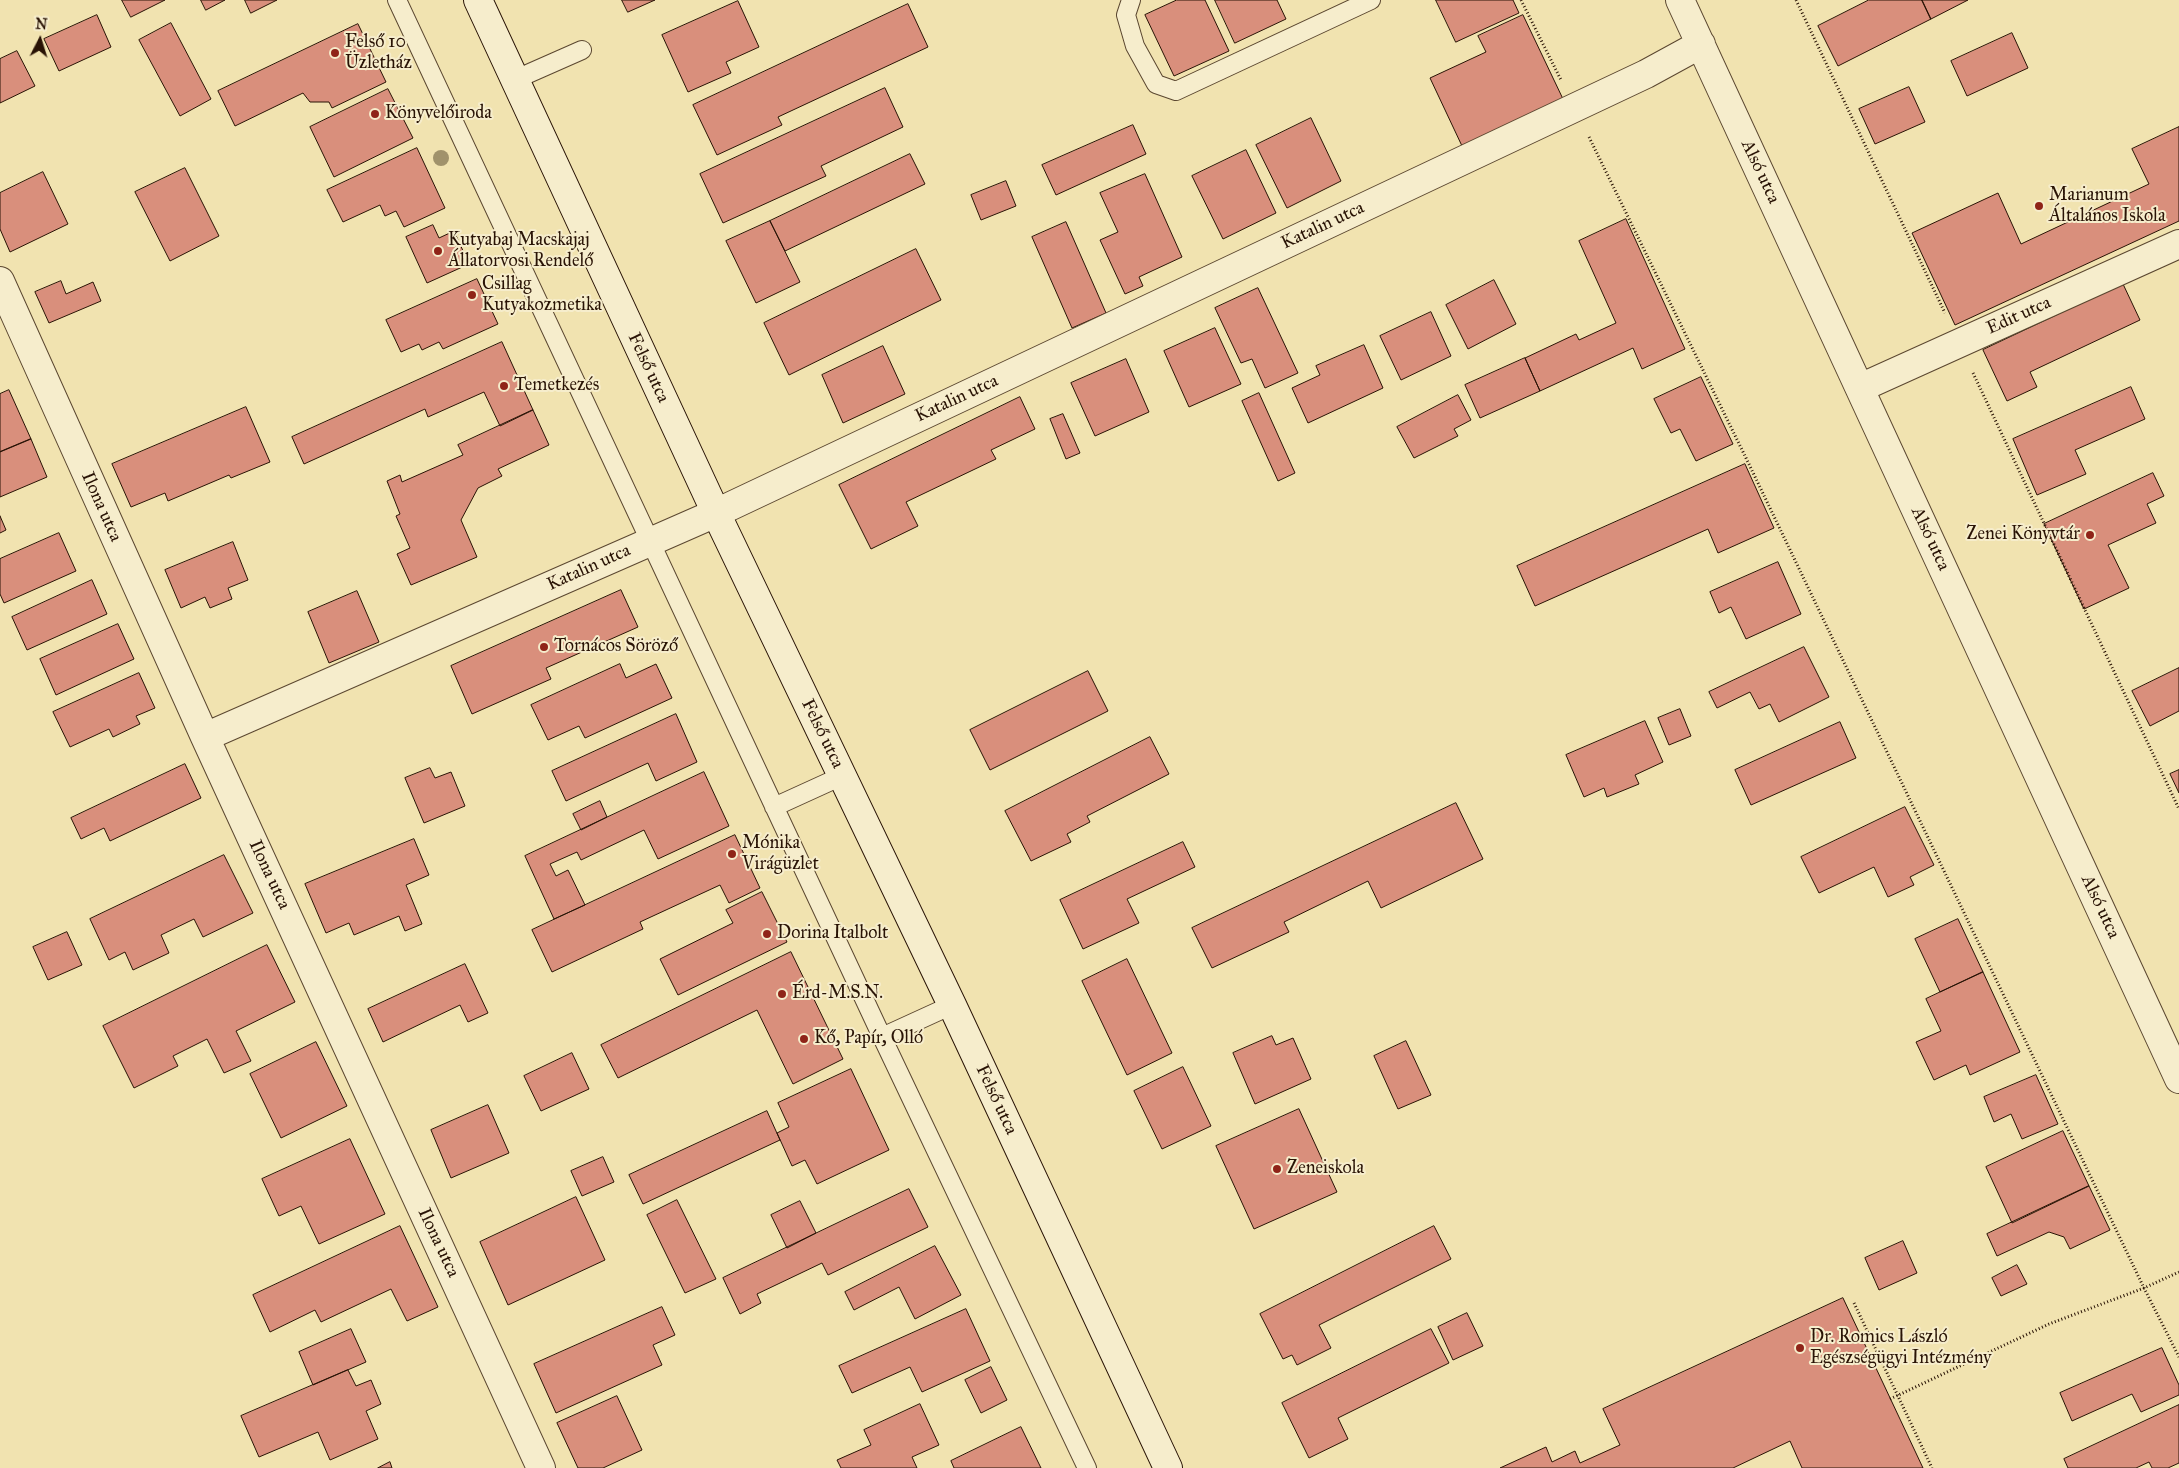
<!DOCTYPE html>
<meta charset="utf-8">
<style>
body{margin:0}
#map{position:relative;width:2179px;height:1468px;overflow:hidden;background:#f1e3b0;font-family:"IM FELL Great Primer",serif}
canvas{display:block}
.north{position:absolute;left:15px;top:15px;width:50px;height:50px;-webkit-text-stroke:4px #f6edcc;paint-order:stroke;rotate:5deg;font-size:14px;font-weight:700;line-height:20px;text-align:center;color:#291305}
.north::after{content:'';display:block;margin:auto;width:18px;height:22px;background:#291305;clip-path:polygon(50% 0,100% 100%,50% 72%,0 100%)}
</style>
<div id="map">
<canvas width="2179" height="1468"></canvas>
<div class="north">N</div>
</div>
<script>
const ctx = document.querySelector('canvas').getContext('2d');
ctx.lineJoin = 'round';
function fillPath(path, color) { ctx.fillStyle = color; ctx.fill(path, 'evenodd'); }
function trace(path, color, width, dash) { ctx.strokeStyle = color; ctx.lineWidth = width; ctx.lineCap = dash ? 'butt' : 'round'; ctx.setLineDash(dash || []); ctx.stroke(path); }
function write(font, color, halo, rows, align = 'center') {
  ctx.font = font + ' "IM FELL Great Primer",serif'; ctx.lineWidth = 4; ctx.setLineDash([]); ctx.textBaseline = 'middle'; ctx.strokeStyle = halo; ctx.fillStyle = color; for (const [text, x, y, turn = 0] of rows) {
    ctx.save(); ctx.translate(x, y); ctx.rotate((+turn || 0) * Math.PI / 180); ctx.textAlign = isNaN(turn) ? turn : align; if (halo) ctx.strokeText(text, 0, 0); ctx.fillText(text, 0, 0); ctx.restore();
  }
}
const building = new Path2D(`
 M122,0H165L131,17Z
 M201,0H225L206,10Z
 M245,0H277L251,13Z
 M622,0H655L628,12Z
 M1177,0H1205L1229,51L1174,76L1145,15Z
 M1215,0H1277L1286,19L1235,43Z
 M1436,0H1513L1519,13L1456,42Z
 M1869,0H1922L1931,19L1838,66L1818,26Z
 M1922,0H1968L1931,19Z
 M738,1L759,47L726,62L731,73L688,92L662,35Z
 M908,4L928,47L778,117L782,125L717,155L693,105Z
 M97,15L111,47L59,71L44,39Z
 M1523,15L1563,99L1462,146L1430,78L1486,52L1478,36Z
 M171,23L211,99L180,116L139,40Z
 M358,24L386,82L332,108L329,102H310L303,93L235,126L218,91Z
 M2012,33L2028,68L1967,96L1951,61Z
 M17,51L35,86L0,103V59Z
 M1909,87L1925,122L1875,144L1859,109Z
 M885,88L903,127L821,166L826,176L723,223L700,174Z
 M388,89L413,138L334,177L310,127Z
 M1311,118L1341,181L1287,208L1256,145Z
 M1133,125L1146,154L1056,195L1042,165Z
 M2179,127V221L1955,325L1912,233L1998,193L2021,244L2149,184L2132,149Z
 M417,148L445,208L404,227L396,211L385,216L380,205L343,222L327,190Z
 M1246,150L1276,213L1223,239L1192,176Z
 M910,154L925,184L785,251L770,221Z
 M185,168L219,236L170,261L135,192Z
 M43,172L68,224L10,252L0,229V193Z
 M1145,174L1182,257L1139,277L1143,286L1125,294L1100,240L1118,232L1100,193Z
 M1006,181L1016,206L981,220L971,195Z
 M1626,219L1685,349L1642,369L1633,348L1540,391L1525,358L1576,334L1579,340L1616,323L1579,241Z
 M770,221L800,282L756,303L726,241Z
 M1066,222L1106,313L1072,328L1032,237Z
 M433,225L439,238L454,231L469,264L427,283L406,237Z
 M916,249L941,300L789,375L764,323Z
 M477,279L498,324L443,349L439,342L422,350L419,344L401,352L386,320Z
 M1494,280L1516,324L1468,349L1446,305Z
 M61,281L66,294L93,282L101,301L49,323L35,292Z
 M2123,284L2140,320L2030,372L2037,387L2007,401L1983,350Z
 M1258,288L1298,373L1265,388L1252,359L1241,363L1215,308Z
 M1431,312L1451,356L1401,380L1380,336Z
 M1215,328L1241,384L1189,407L1164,351Z
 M502,342L533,410L500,426L484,392L428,417L425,409L304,464L292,437Z
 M1364,345L1383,388L1308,423L1292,388L1320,375L1316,366Z
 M883,346L905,394L843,423L822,375Z
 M1525,358L1540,391L1480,418L1465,385Z
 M1126,359L1149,412L1095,436L1071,383Z
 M1701,377L1733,444L1696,461L1680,429L1671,433L1654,399Z
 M2131,387L2145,419L2075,450L2086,474L2037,495L2013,439Z
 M9,390L31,439L0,452V394Z
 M1259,393L1295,473L1278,481L1242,401Z
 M1458,395L1471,420L1454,429L1458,436L1414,458L1397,427Z
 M1020,397L1035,429L991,450L996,459L906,502L918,526L871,549L839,485Z
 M246,407L270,462L231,478L229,475L168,501L165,493L131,507L112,464Z
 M533,410L549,445L498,469L502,476L478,488L461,520L477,557L411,585L397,554L410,548L396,516L400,514L387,481L400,475L402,482L463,455L458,445Z
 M1063,414L1080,453L1066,459L1050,419Z
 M31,439L47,477L0,497V452Z
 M1745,464L1774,528L1718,553L1708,529L1535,606L1517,566Z
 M2153,473L2164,496L2147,504L2156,523L2108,545L2129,588L2084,609L2044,524Z
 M0,516L6,530L0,533Z
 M59,533L76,571L4,603L0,594V559Z
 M233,542L248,580L228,588L232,599L210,608L205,597L181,608L165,570Z
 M1778,562L1801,614L1746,639L1731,607L1719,613L1710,592Z
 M92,580L107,614L27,650L12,617Z
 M621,590L638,627L546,668L551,679L472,714L451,666Z
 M357,591L379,642L329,663L308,612Z
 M118,624L134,659L56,695L40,659Z
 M1804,647L1829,697L1779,722L1770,704L1759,709L1750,692L1717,708L1709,692Z
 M620,664L626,678L656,664L672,698L585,738L579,726L548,740L531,705Z
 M2179,668V711L2150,726L2132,691Z
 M1088,671L1108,711L990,770L970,730Z
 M139,673L155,708L136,716L140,724L113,737L109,729L70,747L53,712Z
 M1680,709L1691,736L1669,745L1658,718Z
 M676,714L697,762L656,781L648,763L566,801L552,771Z
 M1645,721L1663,762L1635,775L1639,784L1607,797L1604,788L1584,797L1566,755Z
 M1840,722L1856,758L1751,805L1735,770Z
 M1150,737L1169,774L1087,816L1090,822L1067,834L1071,842L1031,861L1005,811Z
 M185,764L201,798L110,841L104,828L81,839L71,818Z
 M430,768L435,778L451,772L465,806L424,823L405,778Z
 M2179,770V793L2170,774Z
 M704,772L729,826L658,859L644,830L581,860L577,852L550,864L556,876L568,870L585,905L554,919L525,856Z
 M600,801L607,817L581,830L573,814Z
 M1456,803L1483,859L1381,908L1368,881L1284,922L1289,932L1212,968L1192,928Z
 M1905,807L1934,865L1910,877L1914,885L1888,897L1874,867L1819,893L1801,857Z
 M735,835L760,888L729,903L720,885L640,922L643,929L552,972L532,930Z
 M414,839L429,875L406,885L422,924L405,931L399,916L354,935L349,923L326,933L305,884Z
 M1183,842L1195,867L1127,899L1139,923L1083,949L1060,900Z
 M224,855L253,913L203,937L194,919L161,935L169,953L133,970L125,952L109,960L90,919Z
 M762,892L787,942L678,995L660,959L733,923L726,910Z
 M1958,919L1983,972L1940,992L1915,939Z
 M67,932L82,965L48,980L33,947Z
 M267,945L295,1002L236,1031L251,1061L224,1073L207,1039L173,1056L178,1066L134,1088L103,1026Z
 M791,952L843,1059L793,1084L757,1010L618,1078L601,1045Z
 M1127,959L1172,1053L1127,1075L1082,981Z
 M465,964L488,1013L468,1022L460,1005L383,1042L368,1009Z
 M1983,972L2020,1052L1970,1075L1966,1065L1934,1080L1916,1042L1941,1031L1926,999Z
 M1272,1036L1276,1045L1293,1038L1311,1079L1255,1104L1233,1053Z
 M1406,1041L1431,1095L1398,1109L1374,1056Z
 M316,1042L347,1106L281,1138L250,1074Z
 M572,1053L589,1089L541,1111L524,1076Z
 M1183,1067L1211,1126L1162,1149L1134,1091Z
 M851,1069L889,1150L817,1184L805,1160L792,1166L777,1133L789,1127L778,1103Z
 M2036,1075L2058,1124L2022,1139L2011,1114L1994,1122L1984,1097Z
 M488,1105L509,1153L451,1178L431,1130Z
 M1299,1109L1337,1192L1254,1229L1216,1146Z
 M767,1111L780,1140L643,1204L629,1175Z
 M2063,1131L2089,1186L2012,1223L1986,1167Z
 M350,1139L385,1214L319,1244L301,1206L279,1216L262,1179Z
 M603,1157L614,1182L582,1196L571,1171Z
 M2089,1186L2110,1230L2070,1249L2064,1237L2049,1232L1997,1256L1987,1234Z
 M909,1189L928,1227L828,1275L822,1263L757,1294L761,1303L740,1314L723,1278Z
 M576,1197L605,1260L508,1305L480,1242Z
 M677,1200L716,1279L685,1293L647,1215Z
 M800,1201L816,1233L787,1248L771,1215Z
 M400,1226L438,1307L407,1321L391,1289L321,1322L315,1310L270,1332L253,1295Z
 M1434,1226L1451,1259L1319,1325L1331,1348L1297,1365L1292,1355L1283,1359L1260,1314Z
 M1903,1241L1917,1273L1879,1290L1865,1258Z
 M935,1246L961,1295L915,1319L899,1287L854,1310L845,1292Z
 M2017,1265L2027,1284L2001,1296L1992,1278Z
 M1843,1298L1923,1468H1802L1790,1441L1733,1468H1500L1546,1447L1552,1462L1575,1451L1580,1463L1620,1445L1603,1409Z
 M662,1307L675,1335L653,1345L662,1365L556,1413L534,1364Z
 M966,1309L990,1361L922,1392L910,1367L852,1393L839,1366Z
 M1467,1313L1483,1346L1453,1360L1438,1327Z
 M351,1329L366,1362L313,1385L299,1352Z
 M1431,1329L1449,1363L1338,1418L1348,1439L1309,1458L1282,1403Z
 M2162,1348L2179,1385V1395L2141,1412L2132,1394L2072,1421L2060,1393Z
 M991,1367L1007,1400L981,1413L965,1380Z
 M348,1370L356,1386L371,1380L381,1404L366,1411L378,1439L330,1460L318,1432L259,1457L241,1416Z
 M617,1396L642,1450L603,1468H578L557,1423Z
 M920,1404L939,1445L912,1457L917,1468H841L837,1460L871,1445L864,1430Z
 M2179,1405V1463L2168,1468H2152L2149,1462L2136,1468H2068L2064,1459Z
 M1021,1427L1041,1468H954L951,1461Z
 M390,1462L392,1468H378Z`);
fillPath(building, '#d98f7c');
trace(building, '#291305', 1);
const lane = new Path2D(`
 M397,0L882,1037L1087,1468
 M1131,0L1126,15L1135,46L1156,84L1176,91L1371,0
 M514,80L582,50
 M774,807L842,776
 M882,1037L952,1005`);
const street = new Path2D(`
 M1680,0L2179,1079
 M0,281L205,737L541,1468
 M1860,388L2179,244
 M205,737L716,513L1646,74L1701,44`);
const secondary = new Path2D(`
 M478,0L716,513L952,1005L1168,1468`);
trace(lane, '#5b4730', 20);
trace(street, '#5b4730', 30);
trace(secondary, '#291305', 30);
trace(new Path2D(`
 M1521,0L1561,80
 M1796,0L1945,313
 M1589,137L1746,458L2144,1288L2179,1357
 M1973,373L2179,809
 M1854,1303L1932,1468
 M1890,1399L2049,1324L2144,1288L2179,1272`), '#291305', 3, [1, 2.5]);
trace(lane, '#f6edcc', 18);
trace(street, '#f6edcc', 28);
trace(secondary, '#f6edcc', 28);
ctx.fillStyle = '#a0926b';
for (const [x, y] of [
 [441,158]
]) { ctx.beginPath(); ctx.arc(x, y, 8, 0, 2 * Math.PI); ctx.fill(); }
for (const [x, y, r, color] of [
 [335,53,5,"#8f2418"],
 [375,114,5,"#8f2418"],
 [2039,206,5,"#8f2418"],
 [438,251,5,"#8f2418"],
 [472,295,5,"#8f2418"],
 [504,386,5,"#8f2418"],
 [2090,535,5,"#8f2418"],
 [544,647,5,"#8f2418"],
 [732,854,5,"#8f2418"],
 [767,934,5,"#8f2418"],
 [782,994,5,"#8f2418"],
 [804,1039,5,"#8f2418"],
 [1277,1169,5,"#8f2418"],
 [1800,1348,5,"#8f2418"]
]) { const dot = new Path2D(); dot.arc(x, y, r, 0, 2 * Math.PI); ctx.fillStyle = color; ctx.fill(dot); trace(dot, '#f6edcc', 2); }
write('18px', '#291305', '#f6edcc', [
 ["Felső 10",345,43],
 ["Üzletház",345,64],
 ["Könyvelőiroda",385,114],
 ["Marianum",2049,196],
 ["Általános Iskola",2049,217],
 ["Kutyabaj Macskajaj",448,241],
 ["Állatorvosi Rendelő",448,262],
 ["Csillag",482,285],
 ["Kutyakozmetika",482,306],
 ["Temetkezés",514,386],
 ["Zenei Könyvtár",2080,535,"right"],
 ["Tornácos Söröző",554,647],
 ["Mónika",742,844],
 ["Virágüzlet",742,865],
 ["Dorina Italbolt",777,934],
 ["Érd-M.S.N.",792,994],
 ["Kő, Papír, Olló",814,1039],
 ["Zeneiskola",1287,1169],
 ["Dr. Romics László",1810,1338],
 ["Egészségügyi Intézmény",1810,1359]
], 'left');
write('18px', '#291305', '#f6edcc', [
 ["Alsó utca",1760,172,65],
 ["Katalin utca",1323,226,-25],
 ["Edit utca",2019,316,-24],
 ["Felső utca",648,368,65],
 ["Katalin utca",957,399,-25],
 ["Ilona utca",101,507,66],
 ["Alsó utca",1930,539,65],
 ["Katalin utca",589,568,-24],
 ["Felső utca",822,734,64],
 ["Ilona utca",269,875,65],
 ["Alsó utca",2100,907,65],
 ["Felső utca",996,1100,65],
 ["Ilona utca",438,1243,65]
]);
</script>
